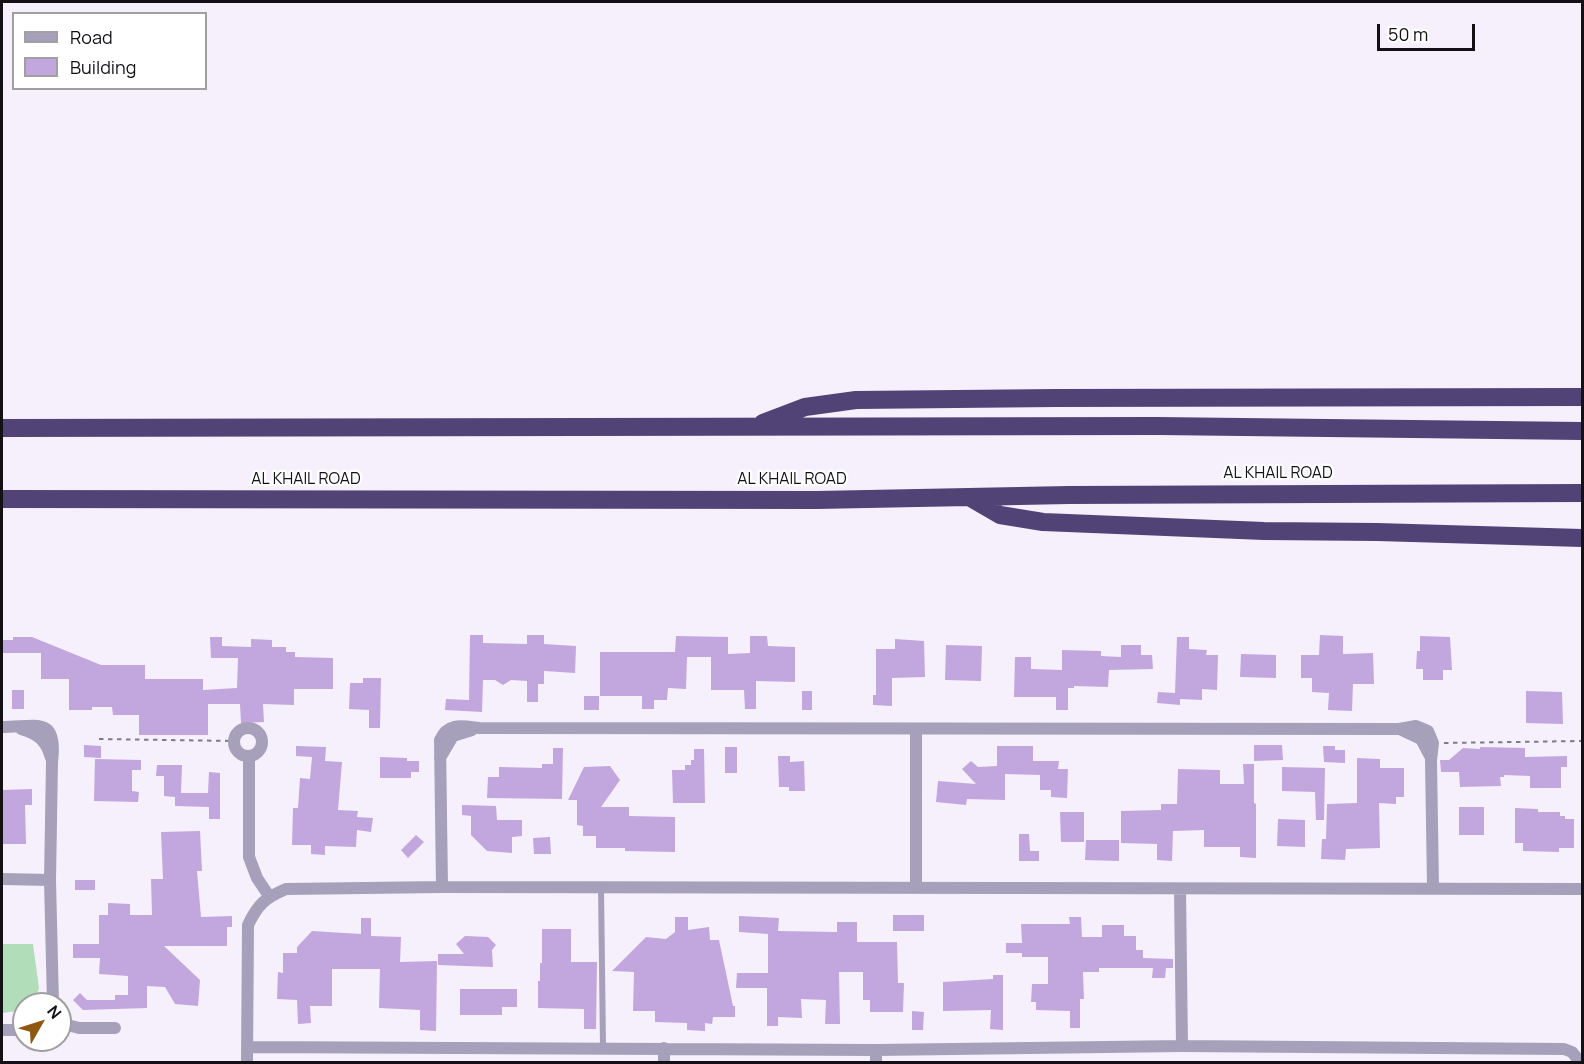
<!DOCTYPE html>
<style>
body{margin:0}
#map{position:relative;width:1584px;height:1064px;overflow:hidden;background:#f6f0fd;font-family:Manrope,sans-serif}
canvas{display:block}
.frame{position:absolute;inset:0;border:3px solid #131016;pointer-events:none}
.legend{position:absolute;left:12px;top:12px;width:195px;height:78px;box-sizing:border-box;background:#fff;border:2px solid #a19fa2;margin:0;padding:8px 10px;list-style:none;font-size:18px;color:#131016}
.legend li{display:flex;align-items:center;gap:12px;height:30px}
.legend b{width:30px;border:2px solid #a19fa2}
.north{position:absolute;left:12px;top:992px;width:60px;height:60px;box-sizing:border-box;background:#fff;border:2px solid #a19fa2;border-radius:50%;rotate:51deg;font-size:16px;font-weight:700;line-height:24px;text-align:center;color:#131016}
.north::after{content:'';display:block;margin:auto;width:21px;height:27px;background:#8f570f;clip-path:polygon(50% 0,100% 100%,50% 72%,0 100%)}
.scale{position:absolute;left:1377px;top:24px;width:98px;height:27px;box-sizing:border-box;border:3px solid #131016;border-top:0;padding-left:8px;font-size:18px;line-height:21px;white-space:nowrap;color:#131016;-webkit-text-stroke:4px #fff;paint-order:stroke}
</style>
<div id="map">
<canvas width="1584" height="1064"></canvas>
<div class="frame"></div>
<ul class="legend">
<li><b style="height:8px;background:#a6a0ba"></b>Road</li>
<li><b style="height:16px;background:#c2a6de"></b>Building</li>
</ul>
<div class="north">N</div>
<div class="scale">50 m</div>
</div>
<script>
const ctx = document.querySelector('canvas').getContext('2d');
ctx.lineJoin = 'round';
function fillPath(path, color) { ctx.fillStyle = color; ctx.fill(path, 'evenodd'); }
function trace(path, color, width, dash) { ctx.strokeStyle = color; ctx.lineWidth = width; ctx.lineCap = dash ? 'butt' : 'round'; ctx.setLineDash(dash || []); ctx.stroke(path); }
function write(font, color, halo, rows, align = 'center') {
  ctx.font = font + ' Manrope,sans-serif'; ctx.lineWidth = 4.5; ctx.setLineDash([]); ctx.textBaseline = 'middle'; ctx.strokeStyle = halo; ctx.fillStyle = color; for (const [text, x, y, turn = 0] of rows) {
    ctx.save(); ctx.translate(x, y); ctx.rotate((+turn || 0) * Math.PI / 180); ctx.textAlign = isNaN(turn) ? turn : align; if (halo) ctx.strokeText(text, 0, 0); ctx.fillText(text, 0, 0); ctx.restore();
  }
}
fillPath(new Path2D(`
 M2,944H33L39,988L33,1004H24V1010L2,1013Z`), '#b1deb9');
fillPath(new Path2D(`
 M470,635H483V643L527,644V635H544V644L576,646L575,673L544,671V684H538V702H527V681L511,680L503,685L495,680H483L482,712L445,710L446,699L469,700Z
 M1320,635L1343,636V654L1373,653L1374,684H1353L1352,711L1328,710L1329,693L1312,692V678H1301V655H1319Z
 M676,636L728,637V654L750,653V636H767L768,646L795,647V682L756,681V709H745L744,690H711V657H687L686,689L668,688L667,700H654V709H642V696H600V652H675Z
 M1420,636L1450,637L1452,670H1443V680H1423V669H1416L1417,651H1420Z
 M13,637H32L101,665H145V679H203V690L237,688L238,658H211L210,637H222V646L251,647V639L272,640V647H286V652H295V657L333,658V689H294V705L263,704L264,722L241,723L240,704H208V735H139V715H113L112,707H92V710H69V679H41V653H2V640H13Z
 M1177,637H1189V649L1207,650L1206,655H1218L1217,690L1202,689V700L1180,699V705L1157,703L1158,692L1175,693Z
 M895,639L924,641L925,677L892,678V706L873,705V695H876V649H895Z
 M946,645L982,646L981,681L945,680Z
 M1121,645H1141V655H1152L1153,669L1109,670L1108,687L1074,686V688H1068V710H1056V697H1014L1015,657H1031V669L1062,670V650L1101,651V656L1121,657Z
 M1241,654L1276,655V678L1240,677Z
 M363,678H381L380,728H369V710L349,709L350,683H363Z
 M12,690H24V709H12Z
 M802,691H812V710H802Z
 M1526,691L1562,692L1563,724L1526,723Z
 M584,696H599V710H584Z
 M84,745L101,746V758L84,757Z
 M1254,745H1282L1283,760L1254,761Z
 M296,746L326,747L325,761L342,762L338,810L358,811L357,817L373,818L371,832L357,830L356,847L325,846V855L311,854V845H292L293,808H298L300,778L310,779L312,757L296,756Z
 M997,746H1033V761H1059L1058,769H1068L1067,798L1051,797V790H1040V775L1005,774V800L967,799L966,805L936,802L938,781L976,784L962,769L971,761L978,767L997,766Z
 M1323,746H1335V750H1345V763L1324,762Z
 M725,747H737V773H725Z
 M1480,747L1525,748V757L1567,756V767H1561V788H1530V776L1504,775V777H1500L1501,786L1460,787L1459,772H1441L1440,760H1449L1463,748L1480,749Z
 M553,748H563L562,799L487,798L488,777H499V767L542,768V764H553Z
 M694,749H704L705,803H673L672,770H685V765H691V760H694Z
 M778,756H790V762L804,761L805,791H789V787H779Z
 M380,757L407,758V761H419V772H411V778H380Z
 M1357,758L1380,759V768H1404V797H1396V804L1379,803L1380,848L1346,849L1345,860L1321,859L1322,839H1326L1327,804L1357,803Z
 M95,759L141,760V770H132V791L139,792L138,802L94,801Z
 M1243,764H1254V803L1256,804V858L1240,857V847H1204V830L1173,831L1172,861L1157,860V844L1121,843V811L1161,810V804H1177L1178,769L1220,770V784H1244Z
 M157,765H182L181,793H208L209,772L220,773V819H209V807L175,806V797L164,796V776H156Z
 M610,766L620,780L601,807H629V816L675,817V852L625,851V848H596V836H583V826L577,825V800H568L584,767Z
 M1282,767L1325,768L1324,820H1316L1315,792L1282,791Z
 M32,789V805H25L26,844H2V790Z
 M462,805L496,806L497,820H522V836L512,837V853L487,851L471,835V816L462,815Z
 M1459,807H1484V835H1459Z
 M1515,808L1538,809V812H1560V816H1565V819H1574V848H1559V852L1523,851V843H1515Z
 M1060,812H1084V842H1061Z
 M1278,819L1305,820V847L1277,846Z
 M200,831L202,871H197L201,917L232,916V927H227V946H164L200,980L198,1006L175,1004L165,987L147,986V1008L83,1010L73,1000L80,993L87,1000H115V995H128V976L99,974L100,958H73V944H99V915H108V903L130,904V915H152L151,879H163L161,832Z
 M1019,834H1029L1030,851H1039V861H1019Z
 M416,835L424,842L408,858L401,850Z
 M550,837L551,854H534L533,838Z
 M1086,840H1119V861L1085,860Z
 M75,880H95V890H75Z
 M893,915H924V931H893Z
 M739,916L779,918L778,931L837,932V922H857V942H897L898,983H904L903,1012H870V1000H863V972H839L840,1024H825L826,1000L801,999L802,1018L778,1017V1026H767V988H736L737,973H768V934L739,932Z
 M675,917H688V930L709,927L710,940H719L733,1006H735V1017H713L712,1024L705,1023V1031L687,1030V1023L655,1022V1011H633L634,972L612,971L646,937L666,939L675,932Z
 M1069,917H1081L1082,937H1102V925H1124V936H1136V950H1143V958L1173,959V968H1166L1165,978H1152L1153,968H1099V972H1083L1084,999H1080V1028H1070V1011L1036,1010V1002H1031L1032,984H1048V957H1022V953H1006V943H1022L1021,924H1070Z
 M361,918H371V936L401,937L400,962L437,961L436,1031L420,1030V1010L379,1008L380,969H332V1006H310L311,1023L298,1024L297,1000L277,999L278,972L283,973V953H297V947L312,931L361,934Z
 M542,929H571V962H597L596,1029H584V1009L538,1008V981H540V963H542Z
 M465,936L488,937L496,945L492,950L493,967L438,965V954H464L456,944Z
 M993,975H1003V1030L990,1029L991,1010L943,1011V982L993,979Z
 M460,989H517V1007H502V1015H460Z
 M912,1011L924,1012L923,1030H912Z`), '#c2a6de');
trace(new Path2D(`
 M99,739L234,741
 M1444,743L1582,741`), '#7f7b84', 2, [4.5, 4.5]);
trace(new Path2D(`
 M601,887L603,1048`), '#a6a0ba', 6);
trace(new Path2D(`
 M2,727C36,727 58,715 52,762L50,880L53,1004
 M234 742a14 14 0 1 1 28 0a14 14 0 1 1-28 0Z
 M21,729C38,734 46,740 51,758
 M1400,729L1421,739L1430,756
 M249,756V857L257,878L269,896
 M440,758L453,736L472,730
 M2,879L50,880
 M442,887L440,740C448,722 463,726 479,728L1399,729L1416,726L1428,731L1433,743L1431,760L1433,887
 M916,888V729
 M1180,889L1182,1046
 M60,1023L79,1028H115
 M2,1030H24
 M248,1047L876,1050L1182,1046L1564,1049L1572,1052L1580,1062
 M664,1048V1062
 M876,1050V1062
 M247,1062L248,925C258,904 265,898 286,889L442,887L1582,889`), '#a6a0ba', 12);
trace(new Path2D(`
 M763,423L805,407L856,400L1056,398L1582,397
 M2,428L1157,426L1582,431
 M969,497L1000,515L1043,522L1264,531L1377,532L1582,538
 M2,499L817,500L1069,495L1582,493`), '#524376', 18);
write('16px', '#131016', '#fff', [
 ["AL KHAIL ROAD",1278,474],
 ["AL KHAIL ROAD",306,480],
 ["AL KHAIL ROAD",792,480]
]);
</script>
